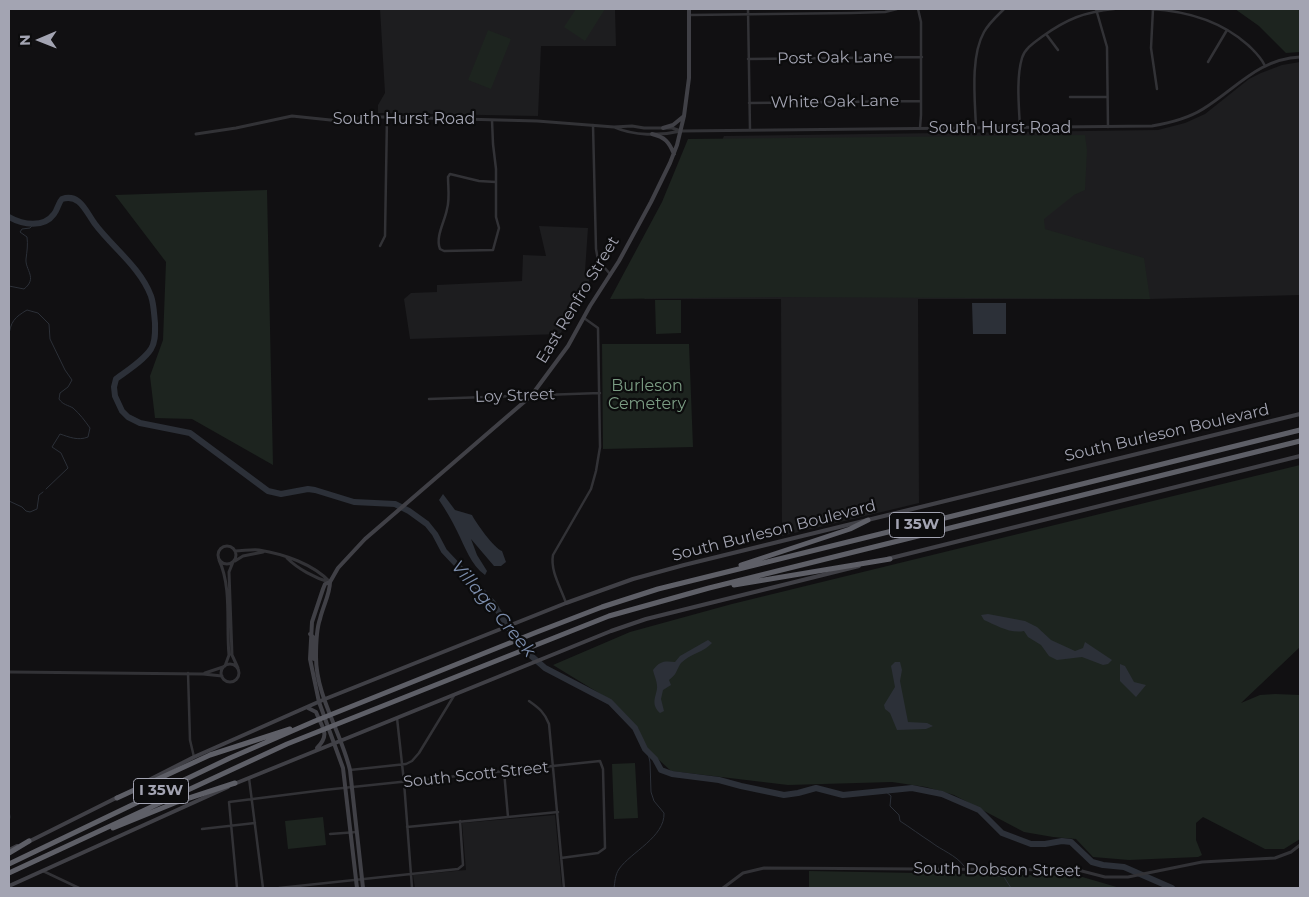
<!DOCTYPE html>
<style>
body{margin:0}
#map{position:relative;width:1309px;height:897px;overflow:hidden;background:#111012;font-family:Montserrat,sans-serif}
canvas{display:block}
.frame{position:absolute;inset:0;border:10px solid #a3a4b2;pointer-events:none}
.north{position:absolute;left:15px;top:15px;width:50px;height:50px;-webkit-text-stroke:4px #0c0c0d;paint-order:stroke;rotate:269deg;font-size:14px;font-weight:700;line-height:20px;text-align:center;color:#a3a4b2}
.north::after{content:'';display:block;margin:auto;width:18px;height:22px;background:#a3a4b2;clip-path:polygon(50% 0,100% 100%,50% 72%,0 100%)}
</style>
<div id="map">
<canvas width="1309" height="897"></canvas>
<div class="frame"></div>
<div class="north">N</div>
</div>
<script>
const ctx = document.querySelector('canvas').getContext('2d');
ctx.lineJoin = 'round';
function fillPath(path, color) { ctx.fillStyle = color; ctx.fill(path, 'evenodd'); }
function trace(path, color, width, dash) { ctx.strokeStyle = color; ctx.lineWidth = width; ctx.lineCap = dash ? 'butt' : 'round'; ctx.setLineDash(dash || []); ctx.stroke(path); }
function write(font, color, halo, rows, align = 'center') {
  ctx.font = font + ' Montserrat,sans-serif'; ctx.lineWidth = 4.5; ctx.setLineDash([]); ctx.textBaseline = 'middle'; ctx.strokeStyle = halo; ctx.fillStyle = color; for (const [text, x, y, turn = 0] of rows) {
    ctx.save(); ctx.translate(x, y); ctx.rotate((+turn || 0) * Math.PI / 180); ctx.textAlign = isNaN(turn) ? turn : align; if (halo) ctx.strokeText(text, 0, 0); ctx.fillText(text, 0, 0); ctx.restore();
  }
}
fillPath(new Path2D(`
 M380,9H615L616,46H541L538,116L378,113V105L385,93Z
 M1300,62V295L1150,299H918L919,503L782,536L781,299H644L724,136L1158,130L1185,123L1205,114L1249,79L1261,73L1282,65Z
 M539,226L588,228L585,271L590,274L588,289L560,334L410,339L404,299L411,293L437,292V285L522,281L523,255L546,256Z
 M555,815L562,888H415L413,875L466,870L462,823Z`), '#1d1d1f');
fillPath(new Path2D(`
 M576,9H605L585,41L564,27Z
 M1235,9H1300V52L1286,53L1259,26Z
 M488,30L511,39L491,89L468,80Z
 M1085,135L1087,150L1085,190L1074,195L1044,219L1045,229L1144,258L1150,299L781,297L610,299L662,202L688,139Z
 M267,190L273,465L192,419L155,418L150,376L163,340L166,262L115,195Z
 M655,300H681V333L656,334Z
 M602,344H689L693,447L603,449Z
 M1300,465V647L1241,703L1260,695L1275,694L1300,695V839L1284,849H1265L1203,817L1196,823V840L1202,855L1198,857L1129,860L1093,857L1076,839L1053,837L1024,832L954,795L926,787L892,782L788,785L671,771L646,748L638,728L612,701L553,665L630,632L732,604Z
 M635,763L638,818L614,819L612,764Z
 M323,817L326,845L288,849L285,821Z
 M809,871L1079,876L1120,888H809Z`), '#1d241f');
fillPath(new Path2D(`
 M972,303H1006V334H973Z
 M443,494L455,510L472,515C476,523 494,548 502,551L506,562L501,566H494L471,539L477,555L487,571L485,575C471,565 465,547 457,531C452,521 446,510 439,500Z
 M988,614L1025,621L1037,627L1051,640L1075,651L1083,648L1085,642L1112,660L1108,664L1103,665L1082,657L1057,660L1049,656L1041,645L1028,637L1024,631C1010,634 996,625 984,620L981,615Z
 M708,640L712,643C704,652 690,654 681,663C676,670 678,673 669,680L671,685L663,690L661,699L664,711L660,713C649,703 658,694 657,686C657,681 654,675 653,670C660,661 664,661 675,662L680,656Z
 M895,662H900L902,670L900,681L908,722L927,723L933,726L926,729L897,730L890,713L885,709L884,705L895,687L891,666Z
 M1120,664L1125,666L1134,682L1146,685L1136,697L1120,681Z`), '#2c3038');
trace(new Path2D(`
 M9,286L24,289C38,278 25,270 26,259C27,251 28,245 27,237L20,232L22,229L30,228L35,223
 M9,336C10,322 15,317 27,310L38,313L49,324L50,339L65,370L72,380L68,387L60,393L59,399C63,405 68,405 73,408C80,414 85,421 90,428L88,437C78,441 69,437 60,434L52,447L61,453L68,468L46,489
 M9,501L22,507L26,511L30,512L37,509L39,495L43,492
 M885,791L891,796L890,806L899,815L900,821C911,828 920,835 931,842C941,850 956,855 964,866
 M9,810L10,817L9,822
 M971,871L1004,877L1011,888
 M614,888C615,882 615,875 619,869C631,852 665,837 664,813L654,801L651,792L650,762L648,753`), '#2c3038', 1);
trace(new Path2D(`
 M9,217C23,225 44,228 54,214C58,209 58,203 62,199C80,193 86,212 95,224C113,248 140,267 151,296C154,305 154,314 155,323C155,331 156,341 151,349C143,361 128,370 116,379L114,387L115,396L122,411L128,417L140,423L190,433L268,491L281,494L308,489L315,490L354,502L395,504L409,511L427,524L435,534L444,551L493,603L520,646L545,668L610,702L635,728L645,749L655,759L661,770L672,774L719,780L741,786L784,795L798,793L816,788L843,795L912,788L942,794L979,810L1002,833L1031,844H1045L1062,841L1071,842L1092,862L1103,865L1124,867L1172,888`), '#2c3038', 6);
trace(new Path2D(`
 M748,9L750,130
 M918,9L921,22V115L920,128
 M1096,9L1107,47L1108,127
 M1151,9C1186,11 1221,21 1248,45C1255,52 1261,57 1265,66
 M1153,9L1151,48L1157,89
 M690,15L851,13L885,12L897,9
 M1046,34L1058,50
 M748,59L922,57
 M1208,62L1227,30
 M1070,97H1107
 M749,103L921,101
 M492,120L493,144L496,169V217L499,228L493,250L444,251L440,249C435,237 445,221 447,209C450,199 448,187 448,177L450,174L479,181L496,182
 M593,125L596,249L598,260L610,274
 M976,128C975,100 970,57 984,32C989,23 997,16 1004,9
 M1020,128C1019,107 1016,78 1022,58C1025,48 1035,42 1043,36C1067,19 1084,12 1114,9
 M380,246L385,236L387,117
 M429,399L600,393
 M566,603C561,588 550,571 553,555L591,489L596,471L600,447L598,328L584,318
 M188,673L190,740L194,757
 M529,701C539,708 545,713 549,724L564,888
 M397,718L404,782L412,888
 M350,770L406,764L412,761L419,753L455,694
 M504,771L508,817
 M249,778L263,888
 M407,827L558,812
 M202,829L255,823
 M330,834L357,832
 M43,871L79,888
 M237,888L229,802L324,790L600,761L603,769L605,848L598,853L561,858
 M279,888L458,869L463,865L460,821`), '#323236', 2.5);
trace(new Path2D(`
 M614,127C634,136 660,136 681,131L1152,126C1170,123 1187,119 1203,109C1236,89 1258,59 1300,57
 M196,134L236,128L292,116L340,121L364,117H387L537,121L614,127L632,126L644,128H672L681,131
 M218 555a9 9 0 1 1 18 0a9 9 0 1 1-18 0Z
 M235,551C243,551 252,549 259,550C284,554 313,564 330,582
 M287,558C298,569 315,578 329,582
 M219,560C232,587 226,625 229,655L225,666
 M235,561L243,556L263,552
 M233,562L229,572L232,655L238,668
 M221 673a9 9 0 1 1 18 0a9 9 0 1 1-18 0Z
 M9,672L203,674L222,676
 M205,673L223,667
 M723,888L743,873L764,868L1078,870L1105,877H1128L1202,862L1275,858L1291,852L1300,845`), '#323236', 3);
trace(new Path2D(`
 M663,128L673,125L684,116
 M652,134C665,137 669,142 674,154
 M887,559L1300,456
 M330,582C330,594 323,606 320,619C316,630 316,644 316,657C316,696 341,732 350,770L363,888
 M310,634L313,637L314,659
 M308,708L316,712C322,728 331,734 317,748
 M234,784L611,631L646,619L859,566
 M139,785L194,757L325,699L566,603L633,579L684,565L1300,414
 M28,842L118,797
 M9,850L17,846
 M9,886L228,787
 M357,888L343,768L319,702L310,659L312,622L323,589L325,584L330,582L338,568L365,539L531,396L568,346L590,306L619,261L651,202L670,163L677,145L684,116L689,78V9`), '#404046', 4);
trace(new Path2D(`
 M741,565L850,529L868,520
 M734,585L890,559
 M117,798L210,755L290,729
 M113,828L177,802L235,783
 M9,853L29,841
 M9,864L230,758L315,721L537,632L602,607L658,589L1300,430
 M9,873L287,744L609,616L709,588L1300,441`), '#5e5f67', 5);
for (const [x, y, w] of [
 [917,525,55],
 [161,791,55]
]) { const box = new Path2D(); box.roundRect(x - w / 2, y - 12.5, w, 25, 4); ctx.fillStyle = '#0c0c0d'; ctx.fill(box); trace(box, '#a3a4b2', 1); }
write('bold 15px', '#a3a4b2', null, [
 ["I 35W",917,525],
 ["I 35W",161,791]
]);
write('16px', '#a3a4b2', '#0c0c0d', [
 ["Post Oak Lane",835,58,-1],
 ["White Oak Lane",835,102,-1],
 ["South Hurst Road",404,119],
 ["South Hurst Road",1000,128],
 ["East Renfro Street",578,300,-59],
 ["Loy Street",515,396,-2],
 ["South Burleson Boulevard",1167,433,-13],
 ["South Burleson Boulevard",774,531,-14],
 ["South Scott Street",476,775,-6],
 ["South Dobson Street",997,870,1]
]);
write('16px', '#7b9c83', '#0c0c0d', [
 ["Burleson",647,386],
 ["Cemetery",647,404]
]);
write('italic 18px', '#7b8cab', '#0c0c0d', [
 ["Village Creek",493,609,50]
]);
</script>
